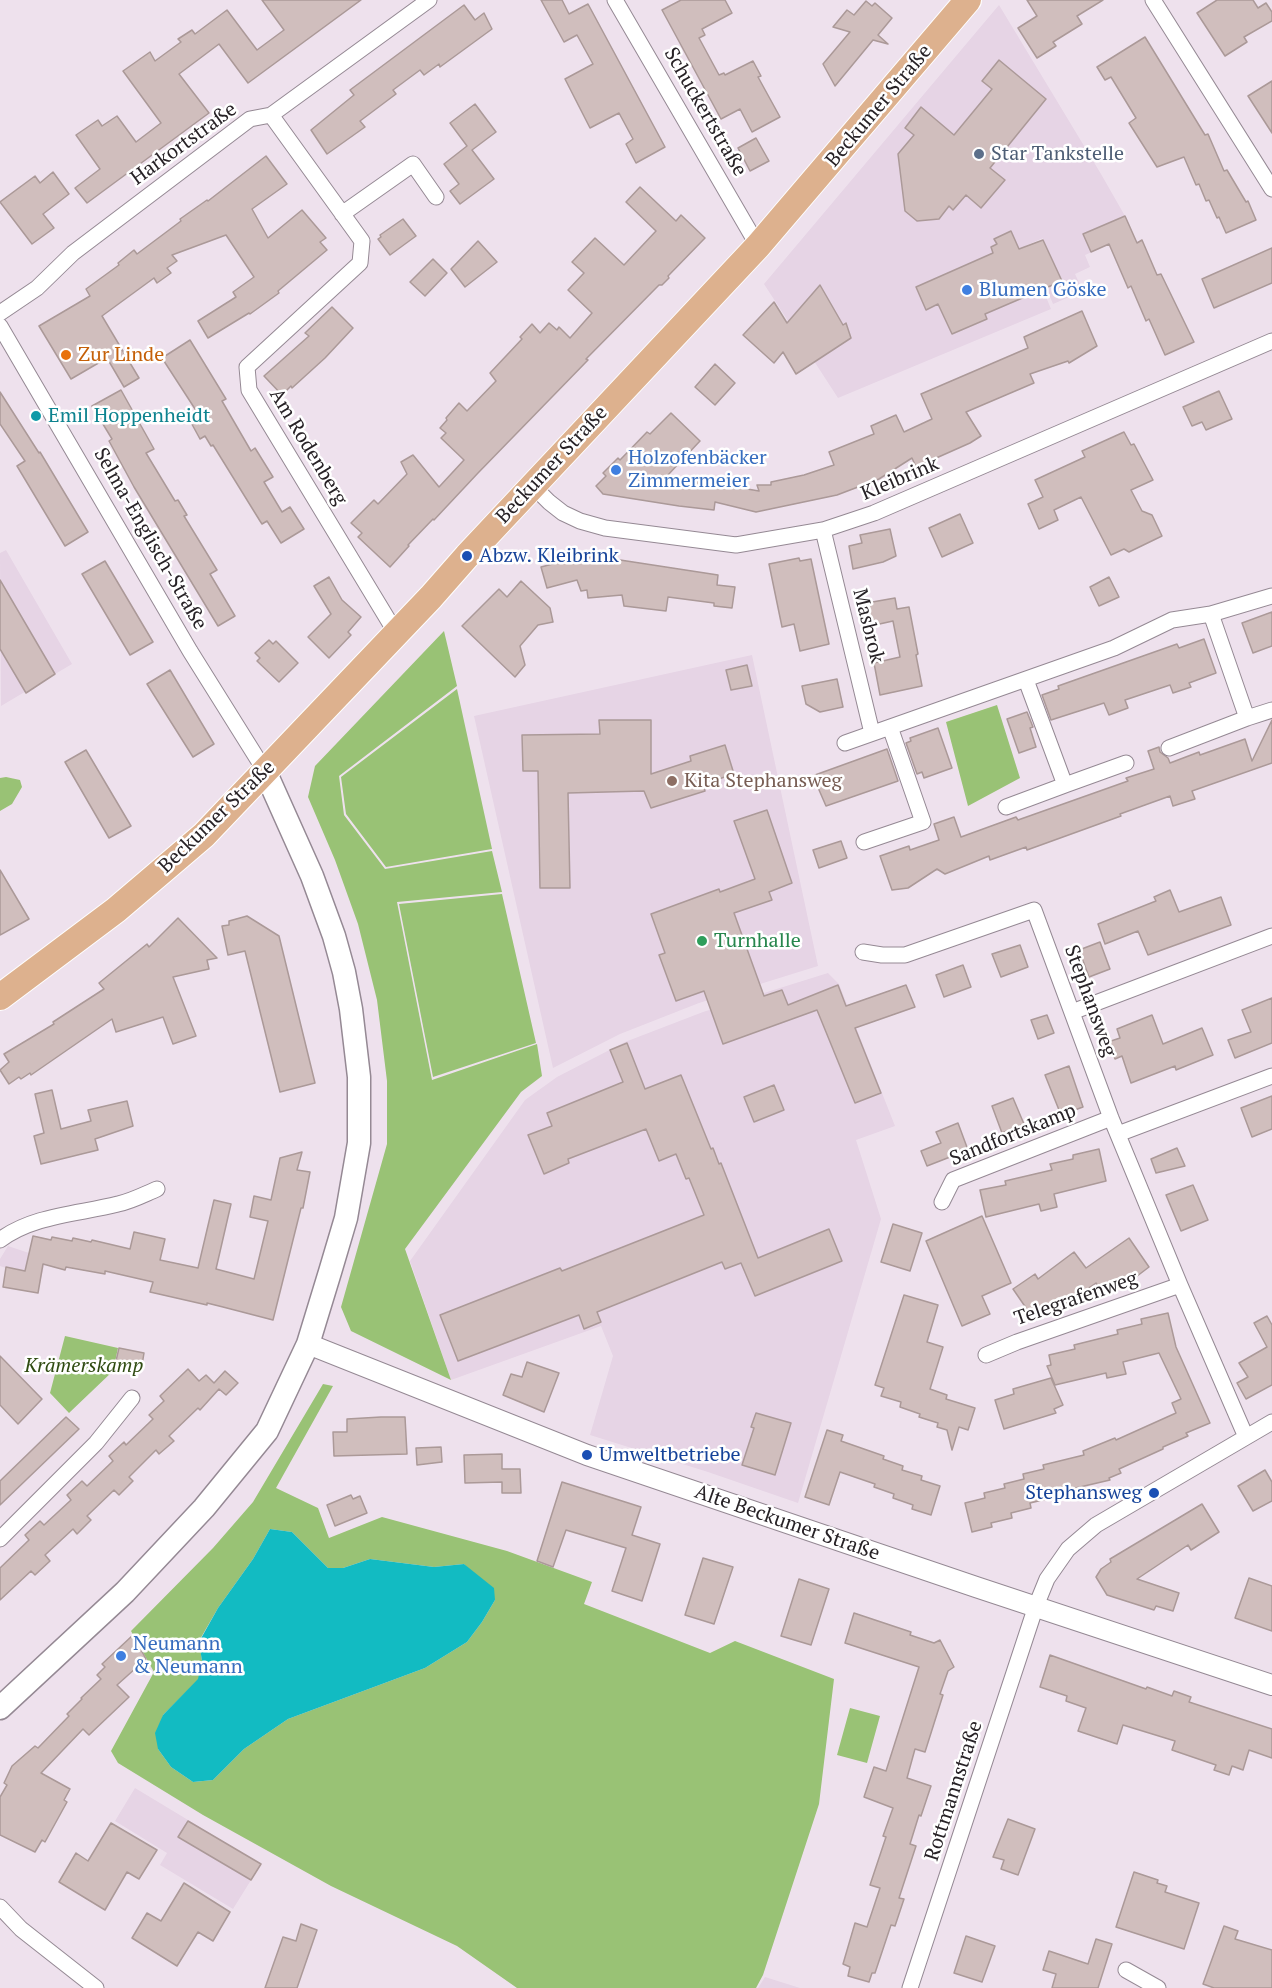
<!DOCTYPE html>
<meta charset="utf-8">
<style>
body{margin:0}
canvas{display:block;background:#eee1ed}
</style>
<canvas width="1272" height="1988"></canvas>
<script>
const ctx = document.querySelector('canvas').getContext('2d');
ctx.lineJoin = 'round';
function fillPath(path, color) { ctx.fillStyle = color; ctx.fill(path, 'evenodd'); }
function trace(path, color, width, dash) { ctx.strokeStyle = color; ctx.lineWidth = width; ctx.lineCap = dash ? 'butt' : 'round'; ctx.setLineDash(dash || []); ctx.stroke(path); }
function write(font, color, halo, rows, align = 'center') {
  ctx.font = font + ' "PT Serif",serif'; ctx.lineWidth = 5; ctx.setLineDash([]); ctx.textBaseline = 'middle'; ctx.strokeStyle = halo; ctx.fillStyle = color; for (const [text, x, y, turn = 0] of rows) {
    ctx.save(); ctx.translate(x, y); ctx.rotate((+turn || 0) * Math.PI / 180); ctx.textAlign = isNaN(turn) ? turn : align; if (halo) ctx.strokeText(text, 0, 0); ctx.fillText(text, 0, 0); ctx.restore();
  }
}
fillPath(new Path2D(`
 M999,5L1101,174L1125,216L1133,234L1085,255L1090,267L1075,274L1083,291L1053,304L1029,246L1043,240V238L1025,246L1051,309L838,398L764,284Z
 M6,550L72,664L1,706L0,553Z
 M752,655L818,966L699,1003L620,1034L553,1068L474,716Z
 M828,973L839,984L895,1126L856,1140L881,1219L798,1503L708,1472L590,1435L613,1356L601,1326L451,1380L410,1261L525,1100L557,1077L625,1042L703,1012Z
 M33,1236L50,1239L38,1293L3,1287L6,1268L0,1266V1259L8,1246L29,1253Z
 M135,1788L261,1864L233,1909L160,1865L167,1853L115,1821Z
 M765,1977L800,1988H758Z`), '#e6d4e5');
fillPath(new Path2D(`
 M444,631L457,686L339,776L344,815L385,869L492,851L502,892L397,902L432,1080L537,1044L542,1076L521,1092L405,1249L451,1380L351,1331L341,1307L387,1144V1081L377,1000L358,924L335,860L308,797L315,766Z
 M457,689L492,849L386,867L346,814L341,777Z
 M997,705L1020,778L968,806L946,722Z
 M6,777L20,780L22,787L12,804L0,811V778Z
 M502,894L536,1043L433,1077L399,904Z
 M65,1336L118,1348L113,1371L69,1413L50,1393Z
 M323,1384L333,1386L276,1488L318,1508L329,1538L382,1517L507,1551L592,1582L584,1604L710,1653L735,1641L834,1679L819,1804L763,1975L756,1988H517L457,1946L331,1886L203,1815L118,1763L111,1751L154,1672L131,1631L213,1548L253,1502ZM270,1529L292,1532L328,1568H343L370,1559L434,1567L464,1564L495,1600L482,1622L467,1642L425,1668L288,1719L244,1749L213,1780L193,1782L171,1767L158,1749L163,1715L199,1679L202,1661L199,1641L218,1608L253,1559Z
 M850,1708L880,1716L867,1763L837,1755Z`), '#99c275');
fillPath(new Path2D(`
 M270,1529L292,1532L328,1568H343L370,1559L434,1567L464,1564L494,1588L495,1600L482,1622L467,1642L425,1668L288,1719L244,1749L213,1780L193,1782L171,1767L158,1749L155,1733L163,1715L198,1679L202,1661L199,1642L218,1608L253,1559Z`), '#12bbc2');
trace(new Path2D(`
 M184,1643L205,1642`), '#12bbc2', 6);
const building = new Path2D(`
 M262,0H361L248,83L219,44L179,74L209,113L87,203L75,188L100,169L76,135L98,120L102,126L117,116L136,142L161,123L123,71L150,52L155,61L181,42L178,39L192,30L195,34L227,10L257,50L284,30Z
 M541,0H562L569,14L588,4L665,147L636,163L626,144L633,139L619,113L590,128L565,79L593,64L577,35L564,42Z
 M681,0H725L732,13L702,29L705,35L699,38L719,75L724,73L725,75L753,61L761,76L758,77L780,117L752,132L740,109L721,119L662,10Z
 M1027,0H1103L1077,16L1082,24L1053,42L1056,46L1037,58L1018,28L1037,16Z
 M1217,0H1253L1258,8L1266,3L1272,12V21L1244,37L1247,42L1225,56L1197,13Z
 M866,1L872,6L875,3L892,18L878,35L888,44L873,40L835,86L823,64L850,32L833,27L847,10L854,15Z
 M464,5L475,20L484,13L492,29L440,67L439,64L424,75L420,70L393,90L396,94L360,121L365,127L327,154L311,130L354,95L350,90Z
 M1145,37L1205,135L1208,134L1224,171L1227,170L1246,202L1248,201L1256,220L1226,233L1219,217L1217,218L1209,200L1206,201L1199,184L1196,185L1184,157L1157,167L1129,123L1136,118L1111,77L1105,80L1097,67Z
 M999,60L1046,99L990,168L1005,180L981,208L966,195L953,210L949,206L939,219L917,221L905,211L898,154L914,135L905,128L921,107L954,135L992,89L982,81Z
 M1272,81V133L1248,96Z
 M475,104L496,132L472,150L494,179L460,204L450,191L459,184L444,164L467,146L450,123Z
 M756,138L769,161L750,171L738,148Z
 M266,156L287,184L252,209L268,238L302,210L326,238L320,242L327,250L278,291L279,293L250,314L249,313L208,338L198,321L236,297L233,292L254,277L226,235L172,255L177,261L167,268L171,273L157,283L154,278L102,316L139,378L124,387L107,358L71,379L39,326L90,296L86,289L119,265L118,263L134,250L137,254L181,221L180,219L207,200L208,201Z
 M53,172L69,194L43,214L54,228L32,244L0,202L35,176L40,183Z
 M640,187L676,221L681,215L705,238L668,276L669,278L662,285H659L586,359L588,360L478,473L434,520L433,519L408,545L409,546L390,567L358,537L362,533L351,523L374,500L378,504L407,474L401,462L413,455L439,487L464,460L441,438L446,433L440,428L447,420L446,418L459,403L467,411L496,381L490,373L522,339L520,337L532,324L540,333L549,323L557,330L559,327L570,338L592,313L568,290L584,273L572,262L595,238L624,265L656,231L626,202Z
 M1125,216L1137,243L1142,240L1157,275L1161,274L1194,342L1165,355L1149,319L1146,321L1131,286L1128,288L1109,244L1091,252L1083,234Z
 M403,219L416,236L390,255L378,239L381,237L380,235Z
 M1011,231L1019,249L1043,240L1062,281L985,314L987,319L952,334L938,304L926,310L916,287L993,253L991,247L997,244L994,239Z
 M478,241L497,262L465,287L451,269Z
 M1272,248V283L1214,308L1202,279Z
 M433,259L447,273L425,296L410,282Z
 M820,285L843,325L846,323L851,338L796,374L783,352L774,363L743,335L774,302L787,323Z
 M332,307L353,328L325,358L292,388L291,386L282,395L264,376L309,336L305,333Z
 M1082,311L1097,346L1069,363L1068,361L1030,374L1034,383L966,412L981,436L970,443L916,467L912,458L879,479L837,495L756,512L715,502L714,510L679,506L603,494L596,486L606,476L603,473L618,458L620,460L647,432L650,434L671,413L700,441L667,476L718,483V484L759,491L757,485H771V482L804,475L834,465L829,452L874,434L871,426L896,415L904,432L932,419L921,394L1028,348L1024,337Z
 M190,340L226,399L222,401L251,451L255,448L273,477L264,482L282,512L290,507L304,529L281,543L267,521L262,524L260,521L213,445L211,446L205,436L200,439L188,417L197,412L162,358Z
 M715,364L735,383L715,405L695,387Z
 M121,390L154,449L146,453L175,501L178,500L187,515L184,516L217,570L210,574L235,616L218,626L134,487L109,441L112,439L92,406Z
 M1219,391L1232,419L1206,430L1202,422L1192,426L1183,407Z
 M0,392L39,453L40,452L88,532L65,546L17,466L25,461L0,424Z
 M1124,432L1131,445L1134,444L1153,480L1131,490L1142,511L1152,515L1162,536L1129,552L1124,549L1111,555L1081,497L1054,510L1058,520L1039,529L1028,504L1043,497L1035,480L1085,457L1082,451Z
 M960,514L973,543L942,557L929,528Z
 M890,529L896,556L883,562L853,569L849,546L862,543L860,535Z
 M594,556L718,575L717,585L735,587L732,608L714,606V603L668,597L666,611L624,606L622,595L588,598L587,590L581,591L577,580L547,588L541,567L568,560L569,563Z
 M799,558L800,561L811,559L829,644L800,651L794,624L782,627L769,564Z
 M105,561L153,642L130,655L82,574Z
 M329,577L342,600L361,617L348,632L351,635L329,658L308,637L331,614L314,586Z
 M1109,577L1119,597L1099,606L1090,587Z
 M0,580L55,674L26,693L0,649Z
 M521,581L550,608L553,622L538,625L520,646L525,665L515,677L462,626L499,589L507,597Z
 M895,598L897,609L909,607L918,654L916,655L922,686L880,695L874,663L900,657L893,621L866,627L861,604Z
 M1272,612V646L1253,653L1242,623Z
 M1204,639L1216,673L1189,683L1191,687L1173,693L1170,685L1125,700L1128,708L1109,715L1104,703L1051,720L1042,695L1059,689L1058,686L1177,644L1179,648Z
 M269,640L273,644L276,641L298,663L279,682L257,661L260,658L255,653Z
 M747,665L752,686L731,690L726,670Z
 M170,670L214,744L193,757L147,684Z
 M837,679L843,707L820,712L806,704L802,686Z
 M1027,712L1033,727L1030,728L1036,747L1019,753L1007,719Z
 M599,720H651V774L691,761L690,756L725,745L734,774L703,784L705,791L651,808L644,791L568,793L570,888H540L538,771H523L522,735L600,734Z
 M1272,720V763L1192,791L1195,799L1173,806L1170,796L1120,814L1121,816L1027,850L1026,847L990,860L989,856L945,874L937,869L908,888L892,890L880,856L909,846L910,850L939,840L934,824L954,817L961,837L1016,817L1018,820L1128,781L1126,778L1154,769L1148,751L1159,747L1160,752L1168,758L1170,763L1199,752L1200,755L1245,739L1252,761Z
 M938,728L952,768L924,778L922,772L917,774L906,743L911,741L910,738Z
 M887,749L898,781L826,806L816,783L817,782L815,775Z
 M86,750L131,826L109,838L65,762Z
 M767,810L792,883L769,892L772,900L734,913L764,996L782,990L788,1005L838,985L846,1006L906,985L915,1007L855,1028L881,1093L855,1103L817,1010L723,1044L704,991L676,1001L659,955L665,953L651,914L719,889L720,892L755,879L734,821Z
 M841,841L847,858L819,868L813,850Z
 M0,870L29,919L0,935Z
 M1170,890L1179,912L1221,897L1231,925L1148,955L1138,931L1105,944L1098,924L1156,901L1154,897Z
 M247,916L279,936L315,1083L280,1092L245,951L228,955L222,926L229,925V921Z
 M178,918L217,958L207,960L209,969L173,977L196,1036L173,1044L163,1017L116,1032L112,1019L31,1075L30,1073L21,1079L19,1077L9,1084L0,1070L9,1062L4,1054L54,1024L53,1022L104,989L99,983L147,944L149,947Z
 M1100,942L1110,969L1089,977L1079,950Z
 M1020,945L1028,967L1001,977L992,954Z
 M963,965L971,987L944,997L936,975Z
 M1272,998V1043L1235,1058L1228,1040L1251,1032L1242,1010Z
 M1047,1015L1054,1033L1038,1039L1031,1020Z
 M1152,1015L1163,1044L1202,1028L1213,1055L1176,1070L1175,1066L1131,1083L1122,1056L1115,1059L1108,1042L1120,1038L1117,1029Z
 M627,1043L645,1089L681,1075L711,1149L713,1148L719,1164L721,1163L758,1258L829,1229L842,1261L755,1296L741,1263L725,1269L722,1262L597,1312L601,1322L584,1329L579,1315L458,1361L440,1315L560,1268L562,1271L704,1215L689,1178L686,1179L676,1154L659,1161L646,1129L568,1159L569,1163L544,1174L528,1135L552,1126L547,1113L623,1082L610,1050Z
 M1069,1066L1083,1107L1061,1115L1045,1075Z
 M774,1085L784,1110L754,1122L744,1097Z
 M52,1090L61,1129L91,1121L88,1110L127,1101L133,1126L95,1139L98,1150L41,1164L34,1136L44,1133L35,1094Z
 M1272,1096V1129L1252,1137L1241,1108Z
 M1013,1098L1024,1124L1002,1133L992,1106Z
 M958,1123L968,1150L927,1166L921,1151L941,1143L936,1132Z
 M1177,1148L1185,1166L1156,1173L1151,1159Z
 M1099,1149L1106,1181L1054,1194L1057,1207L1041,1211L1039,1204L986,1217L980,1190L1006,1185L1005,1181L1052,1170L1050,1164L1073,1159V1155Z
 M302,1152L297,1170L310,1172L303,1208H301L273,1320L223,1307L207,1303V1305L150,1292L153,1282L105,1271V1274L66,1267L65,1270L43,1264L38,1293L3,1287L6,1267L25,1271L33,1236L51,1240L52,1237L72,1241L73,1238L91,1242L92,1240L130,1249L134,1232L165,1239L160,1260L198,1268L214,1200L231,1204L216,1269L254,1279L268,1221L250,1217L254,1196L271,1200L280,1158Z
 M1193,1185L1208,1220L1181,1231L1166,1195Z
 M982,1216L1011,1283L982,1296L990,1314L962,1326L926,1241Z
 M893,1224L922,1233L910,1271L881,1262Z
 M1129,1238L1149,1267L1128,1283L1123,1277L1102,1292L1096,1283L1058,1309L1055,1303L1033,1318L1013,1289L1035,1274L1038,1279L1074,1252L1086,1268Z
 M904,1295L938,1305L927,1342L943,1347L930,1389L947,1395L946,1399L975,1408L968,1430L959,1427L952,1450L947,1430L937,1427L938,1423L919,1417L920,1414L900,1407L901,1402L881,1396L884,1388L875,1385Z
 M1168,1313L1176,1347L1210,1423L1186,1433L1188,1436L1163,1447V1449L1119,1469L1121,1473L1109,1478L1110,1480L1050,1494L1051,1498L1030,1503L1031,1508L1011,1513L1012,1518L991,1523L992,1527L972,1532L965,1503L985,1498L984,1493L1005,1488L1004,1484L1024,1479L1023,1474L1044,1469L1043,1465L1084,1455L1083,1451L1115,1438L1116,1440L1176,1413L1172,1403L1181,1399L1159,1353L1123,1362L1126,1374L1107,1378L1106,1373L1055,1385L1047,1366L1051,1365L1049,1355L1075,1349L1074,1345L1118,1334L1117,1330L1142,1324L1141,1319Z
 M1267,1316L1272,1325V1385L1246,1399L1237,1383L1248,1377L1239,1363L1267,1347L1254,1323Z
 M119,1348L144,1353L141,1371L115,1365Z
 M0,1356L42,1399L18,1424L0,1405Z
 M527,1362L559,1373L544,1412L503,1395L511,1374L522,1377Z
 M188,1369L199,1381L206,1375L214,1383L225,1371L238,1383L226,1395L219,1389L200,1410L198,1408L169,1436L174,1441L159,1454L156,1450L129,1477L133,1481L119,1495L114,1490L87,1516L91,1520L77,1534L73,1529L45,1555L50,1561L35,1575L31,1571L0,1600V1568L29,1540L25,1535L40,1521L44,1525L71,1500L67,1495L82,1481L87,1486L113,1461L109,1456L124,1442L126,1445L153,1419L149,1415L164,1401L160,1396Z
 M1051,1378L1063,1405L1054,1409L1056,1413L1004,1429L995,1400L1014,1394L1013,1389Z
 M756,1413L791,1423L775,1475L742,1465L754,1428L751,1427Z
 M66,1417L79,1429L0,1505V1481Z
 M381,1417H405L407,1454L334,1456L333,1432H347V1419Z
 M827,1430L843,1435L841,1441L884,1456L883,1459L903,1466L902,1470L922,1476L921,1480L940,1486L931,1515L912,1509L913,1505L893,1498L894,1494L874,1487L875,1484L840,1472L829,1505L805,1497Z
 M441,1447L442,1462L417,1465L416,1448Z
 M502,1454V1469H520L521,1493H502V1482L465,1483L464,1455Z
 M1265,1470L1272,1482V1501L1253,1511L1238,1486Z
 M562,1482L641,1507L632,1535L660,1544L642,1601L612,1591L626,1548L566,1530L553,1567L537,1561Z
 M351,1495L353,1499L360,1496L367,1513L335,1526L327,1505Z
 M1202,1504L1219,1532L1191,1550L1188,1545L1137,1579L1179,1593L1173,1611L1156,1606L1154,1610L1107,1595L1096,1577L1101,1569L1111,1562L1110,1559Z
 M703,1558L733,1567L714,1624L685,1615Z
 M1249,1578L1272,1586V1631L1235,1618Z
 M799,1579L829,1589L811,1645L781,1636Z
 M854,1613L911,1632L910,1635L934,1643L940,1640L954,1667L948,1671L940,1694L943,1695L925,1752L915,1749L907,1778L931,1786L921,1816L919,1815L910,1844L916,1846L899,1898L904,1899L895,1926L891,1925L875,1973H872L869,1982L848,1976L850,1967L843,1964L855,1923L867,1927L880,1888L870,1885L886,1837L883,1836L893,1808L864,1797L874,1767L886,1771L919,1667L845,1643Z
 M133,1635L146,1659L117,1685L129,1697L89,1735L83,1729L41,1773L70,1789L64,1800L67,1802L45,1842L42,1840L35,1852L0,1835V1797L7,1785L4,1783L12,1766L35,1746L38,1748L69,1716L67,1714L82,1699L81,1698L101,1679L97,1675L105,1667L102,1664Z
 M1050,1655L1146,1689L1147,1687L1172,1696L1174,1691L1191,1697L1189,1702L1272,1729V1758L1249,1750L1243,1770L1232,1766L1229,1775L1214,1770L1216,1765L1172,1750L1175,1741L1123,1725L1117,1744L1078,1731L1086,1708L1066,1701L1067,1696L1040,1687Z
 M1008,1819L1035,1829L1018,1875L1001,1869L1004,1860L993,1857Z
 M188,1821L261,1864L251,1880L178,1837Z
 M111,1823L157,1850L139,1879L127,1872L105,1910L59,1882L76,1853L88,1861Z
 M1134,1872L1158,1880L1157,1883L1167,1886L1165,1892L1199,1903L1184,1949L1116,1927Z
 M184,1883L230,1912L213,1941L198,1932L177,1966L132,1938L147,1913L161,1921Z
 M301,1924L317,1930L297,1988H265L283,1937L296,1941Z
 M1224,1926L1238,1931L1235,1939L1272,1950V1988H1214L1203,1984Z
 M966,1936L995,1946L982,1982L954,1973Z
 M1096,1939L1112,1944L1098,1988H1052L1056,1974L1043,1970L1049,1951L1088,1964Z`);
fillPath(building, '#d0bebd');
trace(building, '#ab9998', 1.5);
const minor = new Path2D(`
 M615,0L758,246
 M1153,0L1272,189
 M271,115L362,241L360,263L247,367L249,390L396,633
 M342,214L413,164L436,197
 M0,313L37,288L73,253L250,119L271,115L429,0
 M0,326L190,651L265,771
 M533,486L549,502L563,513L580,521L605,528L736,545L823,530L874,513L1272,341
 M823,530L872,733
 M1211,614L1247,718L1272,710
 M845,743L1114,648L1172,620L1211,614L1272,596
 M1169,748L1247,718
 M1065,785L1126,763
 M1006,807L1065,785L1026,680
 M864,842L923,822L890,727
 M863,952L882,955H905L1034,910L1111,1118L1180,1285L1246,1437
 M1072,1012L1272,936
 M1118,1134L1272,1076
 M942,1202L953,1180L1111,1118
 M0,1240C33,1215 79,1214 118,1204C132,1201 145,1194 157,1189
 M986,1355L1017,1342L1180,1285
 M0,1539L96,1443L132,1398
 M0,1907L21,1929L96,1988
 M1126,1970L1158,1988
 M910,1988L1036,1606L1047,1579L1068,1549L1096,1525L1272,1422`);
const tertiary = new Path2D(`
 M308,1344L587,1455L976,1587L1272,1685`);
const secondary = new Path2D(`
 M0,1708L125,1592L204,1508L267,1431L308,1344L330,1272L346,1218L359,1143V1077L351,1009L344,972L334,936L312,876L265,771`);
const primary = new Path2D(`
 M0,997L116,910L204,835L431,597L467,556L758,246L968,0`);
trace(minor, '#958994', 17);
trace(tertiary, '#958994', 22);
trace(secondary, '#958994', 25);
trace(primary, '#fff', 28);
trace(minor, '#fff', 15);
trace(tertiary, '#fff', 20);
trace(secondary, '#fff', 22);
trace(primary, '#ddb18e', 26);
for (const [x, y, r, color] of [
 [979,154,6,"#5c6f8a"],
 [967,290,6,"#3f7fe0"],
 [66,355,6,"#e8710a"],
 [36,416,6,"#0f9aa8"],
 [616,470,6,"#3f7fe0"],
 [467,556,6,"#1a4fb4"],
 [672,781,6,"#8d6e63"],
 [702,941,6,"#2e9e5b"],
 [587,1455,6,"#1a4fb4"],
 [1154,1493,6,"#1a4fb4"],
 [121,1656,6,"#3f7fe0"]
]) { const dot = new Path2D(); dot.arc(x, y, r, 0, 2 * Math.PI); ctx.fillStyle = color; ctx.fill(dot); trace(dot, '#fff', 2); }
write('20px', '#272226', '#fff', [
 ["Beckumer Straße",879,106,-50],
 ["Schuckertstraße",705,112,60],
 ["Harkortstraße",184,144,-36],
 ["Am Rodenberg",308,447,59],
 ["Beckumer Straße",552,465,-47],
 ["Kleibrink",900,479,-23],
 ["Selma-Englisch-Straße",150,539,60],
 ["Masbrok",868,626,76],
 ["Beckumer Straße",217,817,-44],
 ["Stephansweg",1090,1001,70],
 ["Sandfortskamp",1013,1135,-22],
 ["Telegrafenweg",1076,1299,-19],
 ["Alte Beckumer Straße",787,1523,19],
 ["Rottmannstraße",954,1791,-72]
]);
write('20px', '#4e5e75', '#fff', [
 ["Star Tankstelle",991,154]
], 'left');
write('20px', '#366cbe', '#fff', [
 ["Blumen Göske",979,290],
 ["Holzofenbäcker",628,458],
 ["Zimmermeier",628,481],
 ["Neumann",133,1644],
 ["& Neumann",133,1667]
], 'left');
write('20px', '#c56008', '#fff', [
 ["Zur Linde",78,355]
], 'left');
write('20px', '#0d838f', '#fff', [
 ["Emil Hoppenheidt",48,416]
], 'left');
write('20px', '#164399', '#fff', [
 ["Abzw. Kleibrink",479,556],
 ["Umweltbetriebe",599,1455],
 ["Stephansweg",1142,1493,"right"]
], 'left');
write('20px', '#785e54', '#fff', [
 ["Kita Stephansweg",684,781]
], 'left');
write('20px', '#27864d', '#fff', [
 ["Turnhalle",714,941]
], 'left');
write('italic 20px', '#2f4b11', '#fff', [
 ["Krämerskamp",84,1366]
]);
</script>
